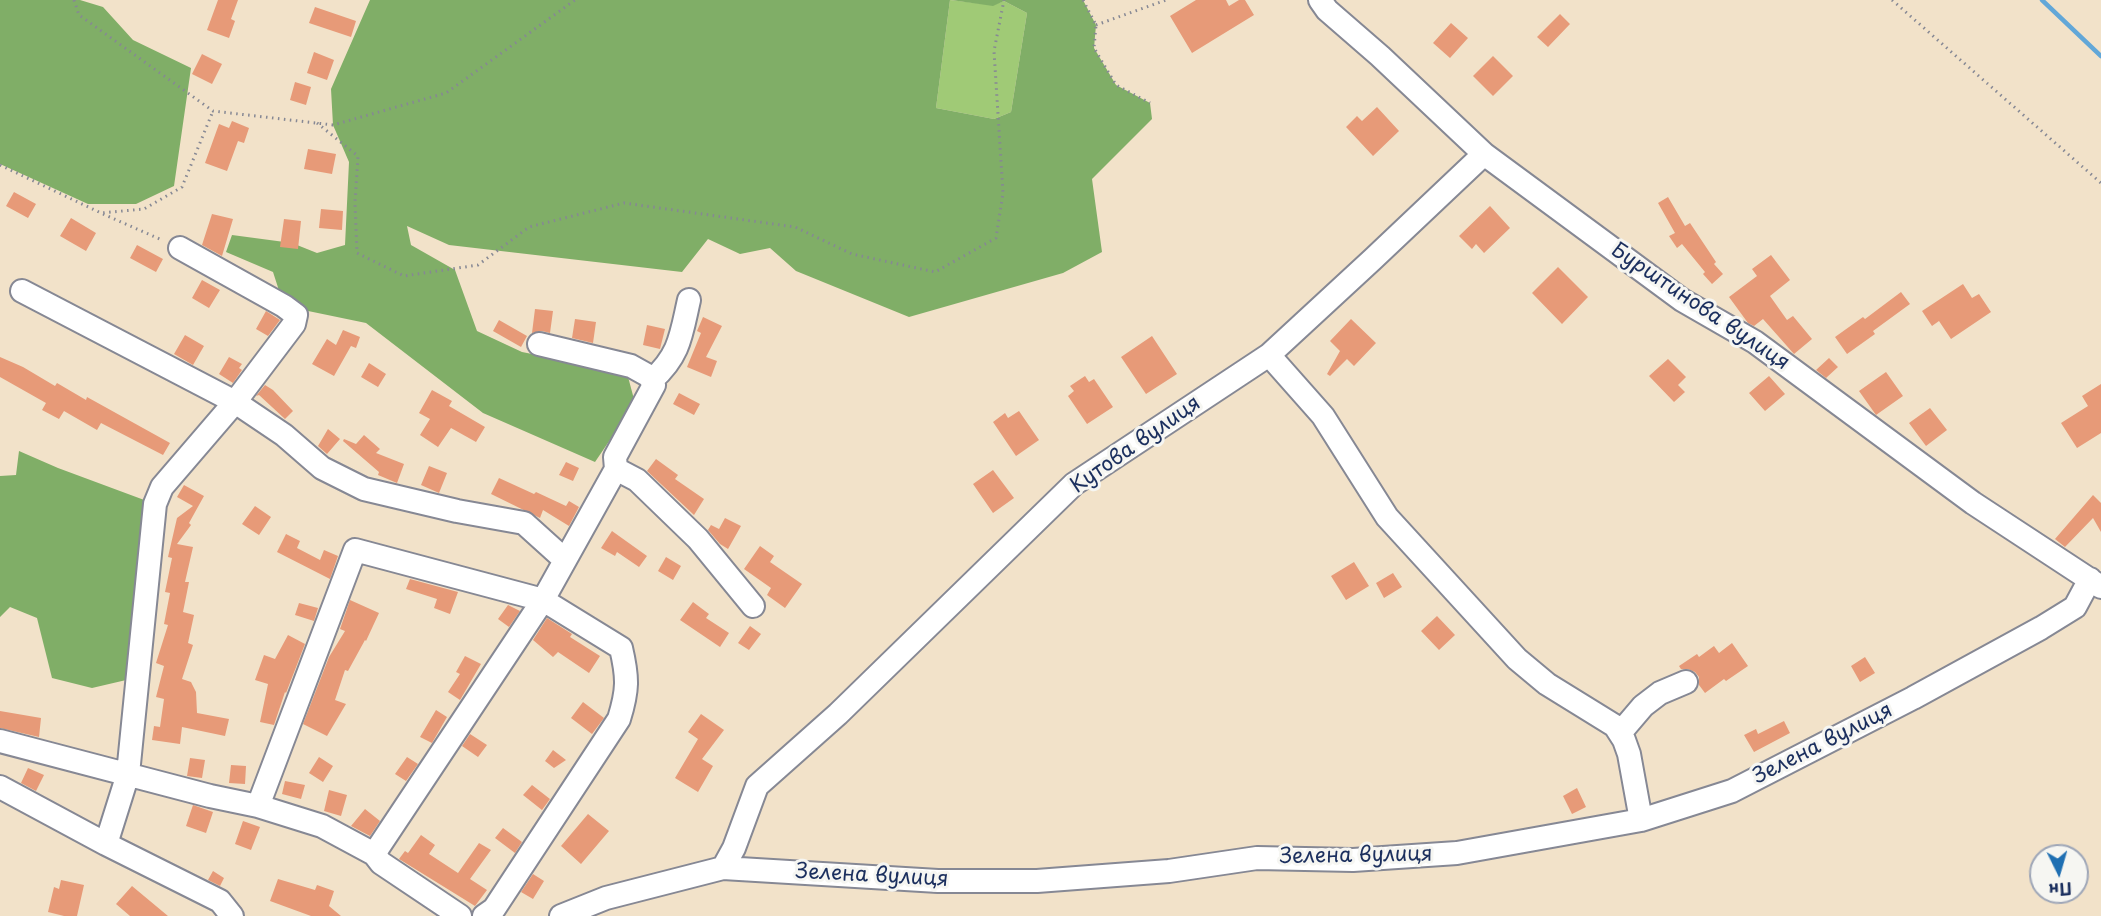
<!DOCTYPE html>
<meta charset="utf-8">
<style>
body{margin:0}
#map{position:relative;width:2101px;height:916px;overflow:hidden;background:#f2e2c9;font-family:"Playpen Sans",sans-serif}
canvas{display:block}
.north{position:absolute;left:2029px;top:844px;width:60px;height:60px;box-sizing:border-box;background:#f6f6f2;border:2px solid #9ea6b7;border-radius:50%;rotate:175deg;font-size:16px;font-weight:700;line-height:24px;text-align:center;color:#1b2f5e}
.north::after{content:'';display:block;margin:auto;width:21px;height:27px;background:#1f6fb2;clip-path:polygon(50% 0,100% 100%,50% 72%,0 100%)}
</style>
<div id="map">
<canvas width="2101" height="916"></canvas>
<div class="north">Пн</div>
</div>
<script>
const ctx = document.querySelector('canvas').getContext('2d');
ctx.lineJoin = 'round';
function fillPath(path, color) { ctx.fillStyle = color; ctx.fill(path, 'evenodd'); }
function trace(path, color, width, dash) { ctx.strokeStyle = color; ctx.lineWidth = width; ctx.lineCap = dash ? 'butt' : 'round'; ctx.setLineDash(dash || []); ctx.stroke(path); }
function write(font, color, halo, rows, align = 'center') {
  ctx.font = font + ' "Playpen Sans",sans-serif'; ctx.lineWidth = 6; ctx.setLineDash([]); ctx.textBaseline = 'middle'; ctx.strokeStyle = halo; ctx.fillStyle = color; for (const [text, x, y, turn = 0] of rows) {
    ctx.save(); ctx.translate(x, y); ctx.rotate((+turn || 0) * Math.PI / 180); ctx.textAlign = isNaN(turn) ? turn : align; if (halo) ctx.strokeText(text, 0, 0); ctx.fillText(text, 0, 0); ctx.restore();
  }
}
fillPath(new Path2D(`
 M950,0L993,5L1004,1L1027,13L1011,112L994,119L936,108Z`), '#a0ca76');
fillPath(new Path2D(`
 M0,0H80L103,7L133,40L191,68L174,186L136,204H88L0,164Z
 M370,0H950L936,108L994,119L1011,112L1027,13L1004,1L993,6L951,0H1083L1096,25L1094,48L1116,85L1150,103L1152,119L1092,179L1102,252L1063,273L909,317L796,271L770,248L740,254L708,239L682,272L449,245L407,226L411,245L455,270L477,331L522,352L627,373L635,403L595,462L483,413L366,323L284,306L273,272L226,252L232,235L292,243L317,253L345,245L349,162L333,125L331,89Z
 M19,451L58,468L155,504L139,677L92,688L52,678L37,618L10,607L0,617V476L16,475Z`), '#80ae67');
trace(new Path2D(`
 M2042,0L2101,56`), '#62a7d8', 4.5);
fillPath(new Path2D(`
 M218,0H238L231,19L235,21L229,38L207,30Z
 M1196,0H1226L1229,6L1239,0H1245L1254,15L1192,53L1170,16Z
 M315,7L356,21L351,37L309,23Z
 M1560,14L1570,24L1548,47L1537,37Z
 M1451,23L1468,38L1450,58L1433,43Z
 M314,52L334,60L327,80L307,73Z
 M202,54L222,64L212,84L192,74Z
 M1493,56L1513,76L1493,96L1473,76Z
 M295,82L311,87L306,105L290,100Z
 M1377,107L1399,131L1373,156L1346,127L1357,116L1362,121Z
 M232,121L249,128L244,143L238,141L227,171L205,163L219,124L229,128Z
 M308,149L336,154L332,174L304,169Z
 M14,192L36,204L28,218L6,206Z
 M1668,197L1685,226L1690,223L1716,262L1714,264L1723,274L1712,284L1703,274L1705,272L1682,244L1677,248L1669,236L1675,233L1658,203Z
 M1490,206L1510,228L1484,253L1476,244L1472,249L1459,236Z
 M321,209L343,211L342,230L319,228Z
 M212,214L233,219L222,256L202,245Z
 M71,218L96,233L86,251L60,236Z
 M284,219L301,221L298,249L280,247Z
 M137,245L163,259L156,272L130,258Z
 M1771,255L1790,280L1770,296L1787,320L1793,316L1812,339L1794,354L1763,319L1754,326L1748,323L1729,297L1757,276L1752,269Z
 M1558,267L1588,297L1562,324L1532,293Z
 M202,280L220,290L209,308L192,298Z
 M1963,284L1972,298L1979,294L1991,312L1951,339L1939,321L1932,326L1922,311Z
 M1901,292L1910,304L1873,331L1875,334L1847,354L1835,337L1863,317L1865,319Z
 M535,309L553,311L550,333L542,331L532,333Z
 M266,311L280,320L268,336L256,329Z
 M703,317L722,326L706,357L717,361L711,377L687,367L701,333L697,331Z
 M575,319L596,322L593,343L572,338Z
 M1351,319L1376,343L1354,366L1347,359L1330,376L1327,374L1340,351L1330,341Z
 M499,320L527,336L521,347L493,331Z
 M647,325L665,329L660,349L643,345Z
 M343,330L360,337L356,348L351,346L334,376L312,364L327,339L336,345Z
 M185,335L204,346L193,365L174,354Z
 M1152,336L1177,374L1146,394L1121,357Z
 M0,357L23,367L55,386L57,383L86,400L87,397L170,443L163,455L101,423L97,430L64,411L59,419L42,410L46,403L0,377Z
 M229,357L242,364L239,368L242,370L233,383L219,374Z
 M1829,358L1838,367L1826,378L1816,370Z
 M1668,359L1686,377L1678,385L1685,392L1674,402L1649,376Z
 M369,363L386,374L378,387L361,377Z
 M1886,372L1903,396L1876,415L1859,391Z
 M1085,376L1089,382L1094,379L1113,407L1087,424L1068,396L1074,391L1070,386Z
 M1769,376L1785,394L1765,411L1749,393Z
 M2101,384V433L2077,448L2061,423L2088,406L2082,396Z
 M265,385L273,390L293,411L285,419L259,395L256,396Z
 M432,390L452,401L449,406L485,427L476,442L451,428L438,447L420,435L430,419L419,413Z
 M679,393L700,404L694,415L673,404Z
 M1930,408L1947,430L1926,446L1909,423Z
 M1019,411L1039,440L1016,456L993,422L1005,413L1008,418Z
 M328,429L340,439L327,454L318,446Z
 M364,435L380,449L376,453L404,464L397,483L378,475L379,472L343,441L344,439L356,444Z
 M656,459L678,475L675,479L704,499L694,515L647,471Z
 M566,462L579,468L573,481L559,475Z
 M429,466L447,473L439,493L421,485Z
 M993,470L1014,498L993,513L973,484Z
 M499,478L534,494L536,492L566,506L569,501L579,507L569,526L543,510L540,518L491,494Z
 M184,485L204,496L189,523L191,525L177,544L193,547L185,582H189L183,612L194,615L188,643L193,645L182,679L191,682L196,692L197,713L229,719L225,736L182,727L180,744L152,740L154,726L160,727L164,699L156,697L164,666L156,663L168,625L164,624L170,593L165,592L172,558L168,557L177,518L193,506L177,497Z
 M2093,495L2101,503V532L2093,518L2065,547L2055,539Z
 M255,506L271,517L259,535L242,524Z
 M725,518L741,526L728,549L720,544L708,530L711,525L719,529Z
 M612,531L647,556L639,567L617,552L615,556L601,548Z
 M286,534L300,541L297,548L320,560L324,550L338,556L330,579L277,552Z
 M760,546L774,556L770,562L802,584L785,608L767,595L771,588L744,569Z
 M666,557L681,566L673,580L658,571Z
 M1354,562L1369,586L1346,600L1331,576Z
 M1393,573L1402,587L1384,598L1376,583Z
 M410,579L458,592L450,614L434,608L437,599L406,589Z
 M350,600L379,613L366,641L365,640L348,671L345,670L335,700L346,704L327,736L303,724L329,657L345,631L340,629Z
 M693,602L709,614L706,618L729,633L720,647L680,620Z
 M299,603L318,608L314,621L295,615Z
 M508,605L520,611L509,627L498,619Z
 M1437,616L1455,635L1439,650L1421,631Z
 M547,618L572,634L570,637L600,656L589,673L558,652L553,657L533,640Z
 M750,626L761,634L749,650L738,643Z
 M288,635L305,644L286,693L285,692L274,725L260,722L268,684L255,680L264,655L275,659Z
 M1732,643L1748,666L1726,681L1724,679L1705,693L1699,685V677L1695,672L1688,669H1681L1679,666L1697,654L1699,657L1714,646L1719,653Z
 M465,656L481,664L460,700L448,692L460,674L456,672Z
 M1865,657L1875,673L1860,682L1851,666Z
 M583,702L604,718L592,734L571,718Z
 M436,710L447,717L432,743L420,737Z
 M0,711L41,718L39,737L0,728Z
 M701,714L724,730L702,759L713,766L698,792L675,778L698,739L688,732Z
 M1784,721L1790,733L1754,752L1744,735L1756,729L1758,734Z
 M470,734L487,745L478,757L462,746Z
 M553,750L566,760L554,768L545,761Z
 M319,757L333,766L323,782L309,773Z
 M407,757L418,764L406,781L395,774Z
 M190,758L205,760L202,778L187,776Z
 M231,765L246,766L245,784L229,783Z
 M28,768L44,775L36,791L21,783Z
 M285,781L305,785L301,799L282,794Z
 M532,785L550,799L542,810L523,795Z
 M1577,788L1586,807L1572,814L1563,796Z
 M329,790L347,795L341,816L324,811Z
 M193,805L213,812L206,833L186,826Z
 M365,809L380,821L370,836L351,826Z
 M588,814L609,831L581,864L561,846Z
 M243,821L260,827L251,850L235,844Z
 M503,828L522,842L515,853L495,838Z
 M421,835L435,845L429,854L458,873L479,843L491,850L470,879L487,890L475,906L399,859L405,851L408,853Z
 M213,871L224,878L220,886L208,880Z
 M533,874L544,881L533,899L521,892Z
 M278,879L315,890L317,885L334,891L329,906L341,916H311L270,901Z
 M61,880L84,885L77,916H64L48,912L54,887L59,889Z
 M132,886L168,916H130L116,904Z`), '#e79a78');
const minor = new Path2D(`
 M1320,0L1327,10L1380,56L1484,154L1682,300L1755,342L1973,503L2101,587
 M22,291L235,402L284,435L322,468L364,489L457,511L524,523L565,560
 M539,344L631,366L649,376L654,385L615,457L616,469
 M1269,355L1323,416L1387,517L1517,659L1547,684L1615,726L1624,740L1629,754L1641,820
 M652,380C680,355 681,335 689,300
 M1620,733L1643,706L1660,693L1686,682
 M0,741L210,796L258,806L322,826L374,854L381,863L460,916
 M0,787L106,844L220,901L232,916
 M258,806L355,550L543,600L621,648C628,678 628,690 619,719L494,909L484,916
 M106,844L128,774L155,504L162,487L235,402L294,324L296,315L284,306L180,248
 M374,854L543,600L616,469L637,480L698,539L753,606
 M723,868L734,848L757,786L838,714L1074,484L1269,355L1373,259L1484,154
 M561,916L606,898L723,868L938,881H1037L1169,871L1257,858L1353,860L1457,853L1641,820L1732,791L1913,698L2041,628L2075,607L2090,579`);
trace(minor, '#868894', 26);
trace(new Path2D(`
 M74,0L79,15L213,111L333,125L446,93L575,0
 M1083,0L1096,25L1094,48L1116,85L1150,103
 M1892,0L2101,183
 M1096,25L1166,0
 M317,123L358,156L355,203L357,253L404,276L478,265L529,227L624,203L795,227L852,254L935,272L996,238L1003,193L994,51L1004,0
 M0,165L101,213L144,209L182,187L213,111
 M103,214L162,240`), '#868894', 3, [1.5, 4.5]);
trace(minor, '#fff', 22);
write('21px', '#1b2f5e', '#f6f6f2', [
 ["Бурштинова вулиця",1700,307,34],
 ["Кутова вулиця",1136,445,-35],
 ["Зелена вулиця",1823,744,-27],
 ["Зелена вулиця",1356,856,-1],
 ["Зелена вулиця",872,876,3]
]);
</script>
